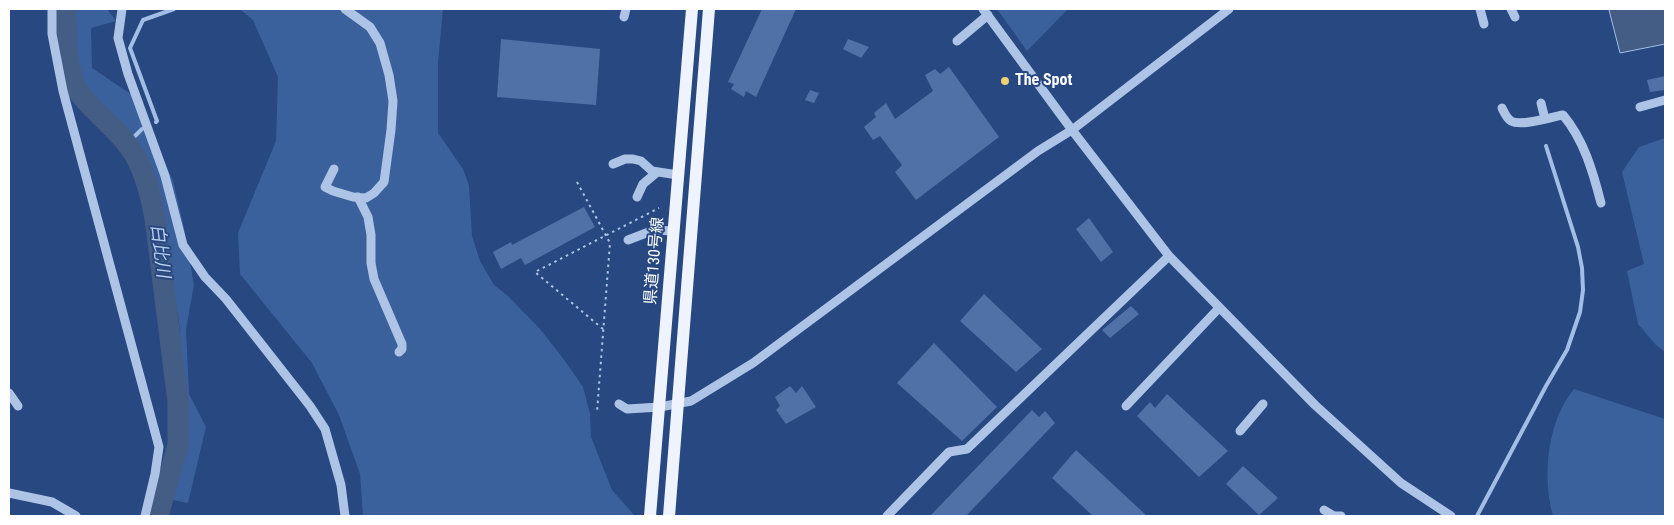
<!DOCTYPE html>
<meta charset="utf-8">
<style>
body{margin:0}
#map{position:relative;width:1674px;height:525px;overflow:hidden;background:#274880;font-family:"Roboto Condensed",sans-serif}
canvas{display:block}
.frame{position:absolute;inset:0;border:10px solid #fff;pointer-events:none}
</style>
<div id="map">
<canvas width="1674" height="525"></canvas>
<div class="frame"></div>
</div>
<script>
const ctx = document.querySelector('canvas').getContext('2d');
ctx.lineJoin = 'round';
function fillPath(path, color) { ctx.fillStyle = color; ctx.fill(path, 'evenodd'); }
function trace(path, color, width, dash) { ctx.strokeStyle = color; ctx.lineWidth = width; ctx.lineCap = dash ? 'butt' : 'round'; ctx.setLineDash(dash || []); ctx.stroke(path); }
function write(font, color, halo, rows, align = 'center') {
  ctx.font = font + ' "Roboto Condensed","Noto Sans JP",sans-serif'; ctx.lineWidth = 4; ctx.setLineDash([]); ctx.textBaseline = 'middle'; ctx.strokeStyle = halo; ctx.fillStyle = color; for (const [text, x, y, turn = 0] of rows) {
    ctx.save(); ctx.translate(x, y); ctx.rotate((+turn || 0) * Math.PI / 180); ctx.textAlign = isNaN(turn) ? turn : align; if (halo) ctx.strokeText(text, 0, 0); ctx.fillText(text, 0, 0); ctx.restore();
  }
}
fillPath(new Path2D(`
 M59,9H107L116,21L91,28L92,68L132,95L151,131L173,181L184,228L194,285L186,329L189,394L206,427L188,503L173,500L186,410L179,322L152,170L135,138L73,90L64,61Z
 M240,9H443L438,62V133L463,169L469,186L472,236L480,261L494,285L508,296L540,329L562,357L583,387L590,414L591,437L612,490L635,516H363L360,474L339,415L312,363L240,274L238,233L276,141L278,77L253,20Z
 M997,9H1068L1027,51Z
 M1665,138V352L1656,345L1638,324L1627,271L1644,264L1622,172L1639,147Z
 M1574,389L1665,419V516H1553C1542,477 1547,421 1574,389Z`), '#3b619d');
const water = new Path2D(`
 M1613,9H1665V44L1620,53L1609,10Z`);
fillPath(water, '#445d85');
trace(water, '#a2bee6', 1);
trace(new Path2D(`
 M156,122L157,121L130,48L143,20L174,9
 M127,144L142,129
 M1477,516L1546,386L1567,350L1580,312L1583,290L1582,268L1578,247L1546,146`), '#a2bee6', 4);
trace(new Path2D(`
 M66,9C65,30 67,73 78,91C90,109 114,126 127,144C144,165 150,193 155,218L178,402V445L158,516`), '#445d85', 21);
fillPath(new Path2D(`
 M762,9H796L756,97L746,91L744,97L731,89L734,84L728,82Z
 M501,39L600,49L596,105L497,97Z
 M848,39L869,47L861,58L843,49Z
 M949,67L999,137L916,200L895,172L902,165L880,136L873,140L864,127L876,117L874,113L886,103L895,119L933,91L925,75L935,69L940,74Z
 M1665,76V90L1650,92L1647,80Z
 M810,90L819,93L814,103L805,100Z
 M584,207L595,227L525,265L521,258L501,269L493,252L511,242L512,245Z
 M1089,218L1113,252L1101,262L1076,229Z
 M984,294L1042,349L1016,372L960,321Z
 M1131,306L1139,314L1110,338L1102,330Z
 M934,343L997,407L962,441L897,383Z
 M790,386L796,393L802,386L816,407L786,424L776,410L780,406L775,397Z
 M1167,394L1228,451L1199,477L1137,416L1150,402L1155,408Z
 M1032,410L1039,417L1045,411L1055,423L966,516H930Z
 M1076,450L1147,516H1093L1052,478Z
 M1243,466L1278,498L1259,515L1226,484Z`), '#4f71a8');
trace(new Path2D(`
 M577,182L610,243L597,412
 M603,329L535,272L659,208`), '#aec4e6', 2, [2.5, 4]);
trace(new Path2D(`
 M52,9V34L63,91L159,447L155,474L145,516
 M122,9L118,38L128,74L165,176L183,245L205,277L226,299L310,406L325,429L341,485L345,516
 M983,9L1072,130L1169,256L1315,405L1401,483L1451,516
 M1480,9L1484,24
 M1511,9L1515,17
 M624,17L626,9
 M957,41L988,15
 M1541,103L1545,119
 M1640,107L1665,100
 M1502,108C1504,112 1506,118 1511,121C1521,127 1551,117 1563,115C1584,140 1593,172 1601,203
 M613,164L625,159H633L641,161L652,171L678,175
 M334,169L325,187L333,191L353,197L366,198L374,193L384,182L391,130L393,101L389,75L380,43L370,27L345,9
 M358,197L368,217L371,235V263L374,279L402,344V349L399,352
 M637,197L643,184L656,173
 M628,240L654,230L673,231
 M9,393L18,406
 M619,404L627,409L660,407L691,401L753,363L1038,151L1072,130L1229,9
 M1126,406L1219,308
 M1240,431L1263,404
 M9,493L52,502L76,516
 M1324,510L1334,516H1341
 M887,516L949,452L967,449L1169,256`), '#aec4e6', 9);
trace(new Path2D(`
 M650,516L692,9
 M669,516L709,9`), '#eef3fd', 12);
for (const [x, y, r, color] of [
 [1005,81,5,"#eed273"]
]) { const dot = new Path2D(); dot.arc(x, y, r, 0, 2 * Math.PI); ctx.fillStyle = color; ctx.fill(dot); trace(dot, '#274880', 2); }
write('bold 16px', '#fff', '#274880', [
 ["The Spot",1015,81]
], 'left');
write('16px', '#fff', '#274880', [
 ["県道130号線",655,261,-85]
]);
write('italic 18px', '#b9ceed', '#274880', [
 ["白比川",159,251,83]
]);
</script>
